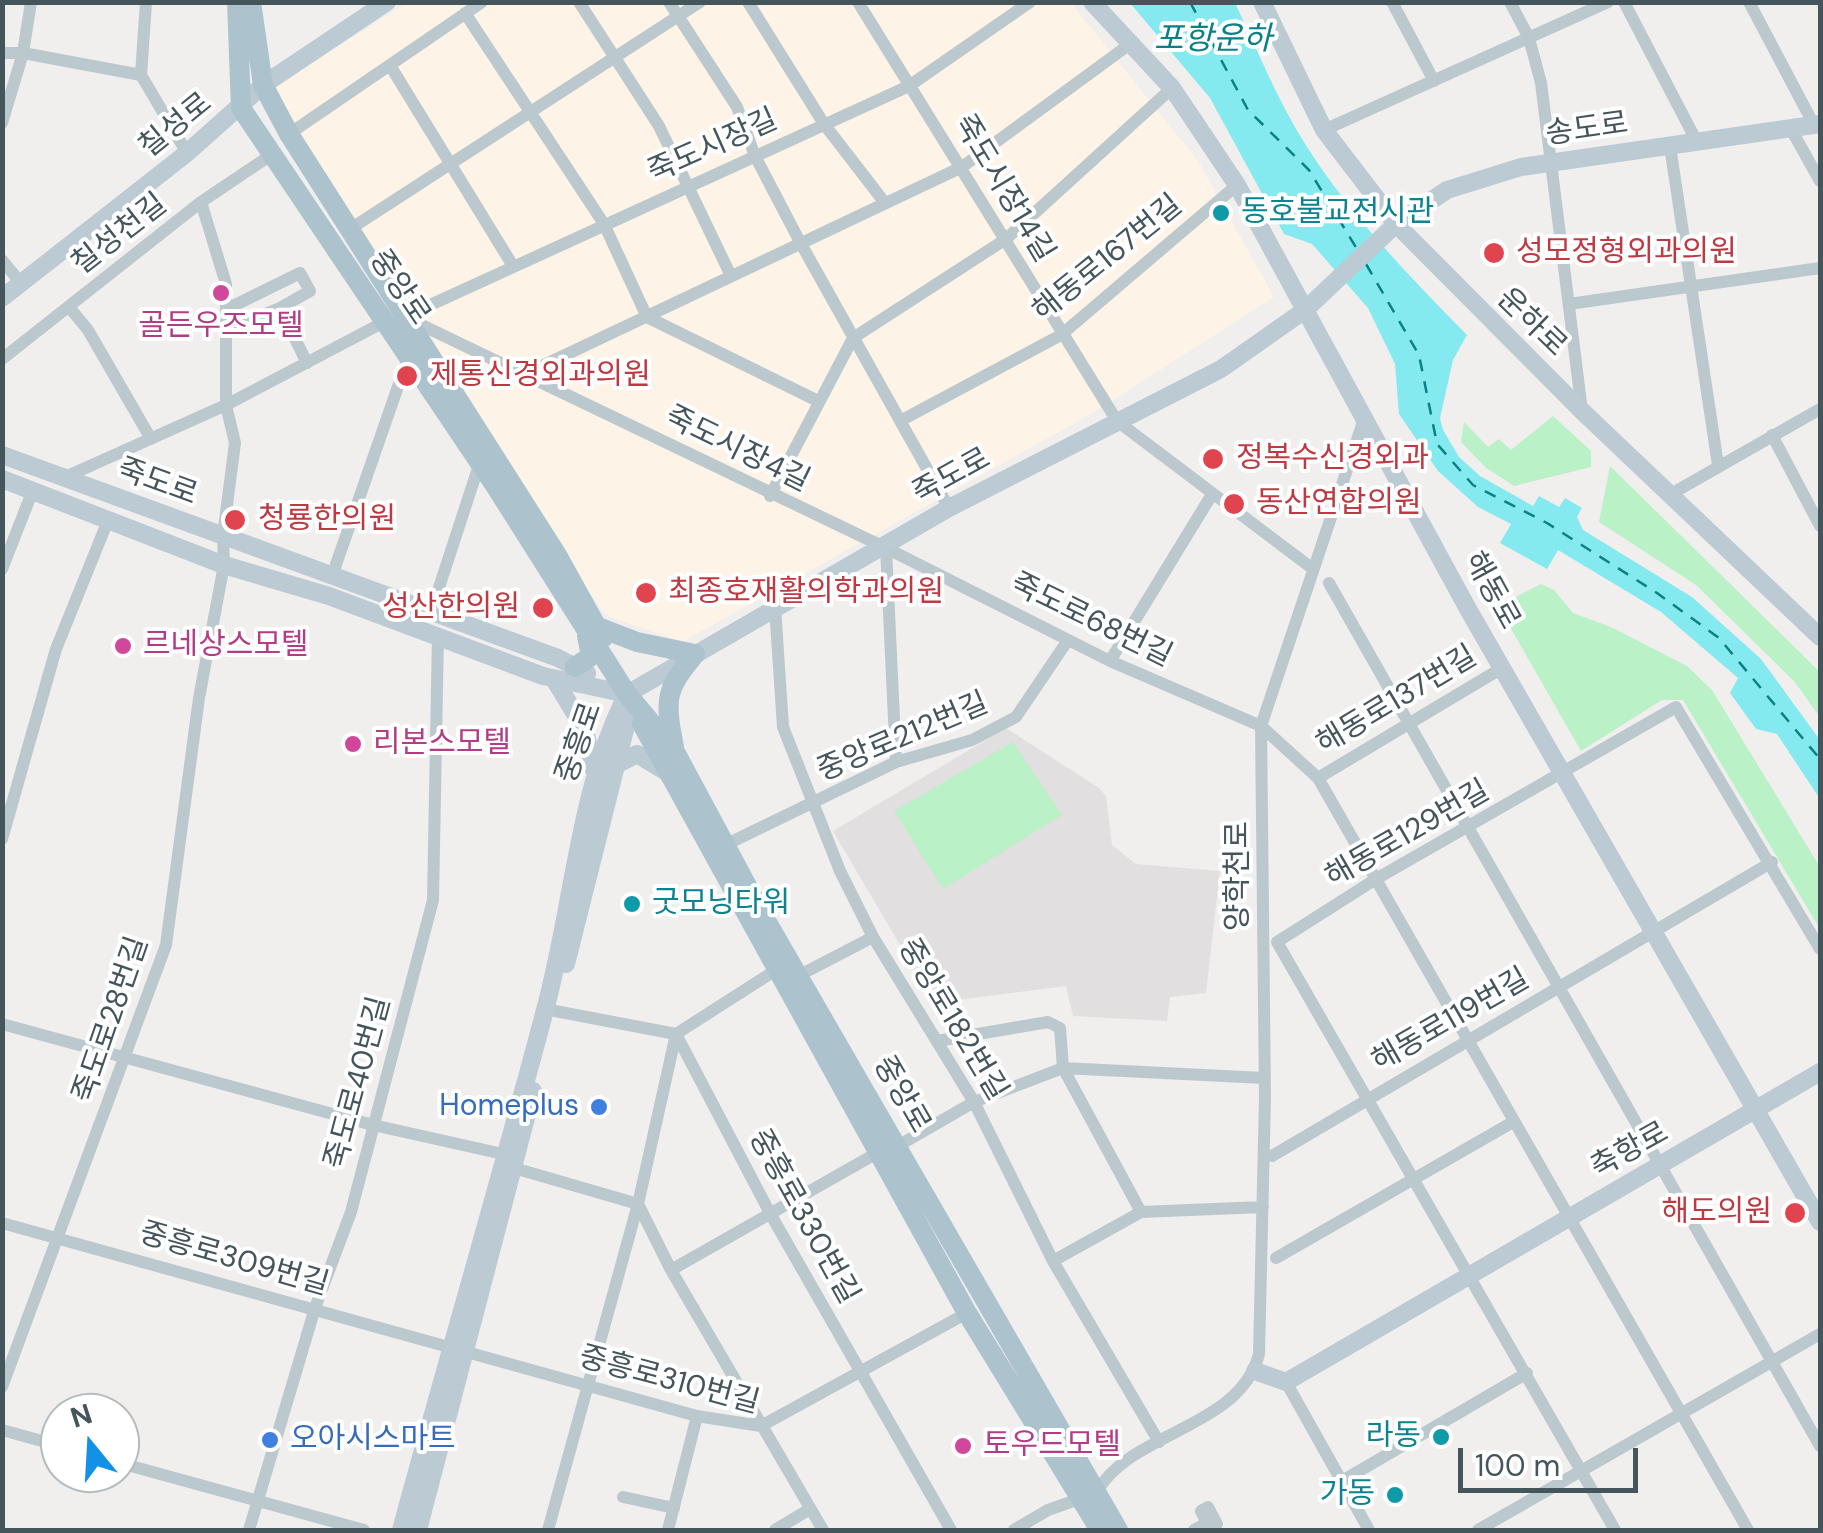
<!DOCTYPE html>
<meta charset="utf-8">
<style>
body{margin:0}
#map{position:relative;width:1823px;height:1533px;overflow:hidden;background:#f1eeee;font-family:"DM Sans",sans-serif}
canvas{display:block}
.frame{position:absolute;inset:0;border:5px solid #45555c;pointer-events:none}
.north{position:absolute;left:40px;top:1393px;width:100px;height:100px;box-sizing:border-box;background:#fff;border:2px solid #b5bbbe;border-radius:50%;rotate:342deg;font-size:28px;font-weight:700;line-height:40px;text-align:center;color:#45555c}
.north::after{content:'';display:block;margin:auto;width:35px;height:45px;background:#1291e7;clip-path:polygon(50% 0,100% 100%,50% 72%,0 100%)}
.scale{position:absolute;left:1458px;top:1448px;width:180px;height:45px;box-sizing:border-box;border:5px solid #45555c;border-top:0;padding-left:12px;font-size:30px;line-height:35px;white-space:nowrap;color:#45555c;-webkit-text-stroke:8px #fff;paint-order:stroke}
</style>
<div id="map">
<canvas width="1823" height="1533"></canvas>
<div class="frame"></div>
<div class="north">N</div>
<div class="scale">100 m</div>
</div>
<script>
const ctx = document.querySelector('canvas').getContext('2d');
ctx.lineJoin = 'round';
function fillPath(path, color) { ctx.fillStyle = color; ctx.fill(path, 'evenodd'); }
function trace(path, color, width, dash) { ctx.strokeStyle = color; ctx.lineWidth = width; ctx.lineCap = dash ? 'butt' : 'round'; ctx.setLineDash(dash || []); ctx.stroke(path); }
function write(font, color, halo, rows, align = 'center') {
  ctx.font = font + ' "DM Sans","Noto Sans KR",sans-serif'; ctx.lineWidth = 8; ctx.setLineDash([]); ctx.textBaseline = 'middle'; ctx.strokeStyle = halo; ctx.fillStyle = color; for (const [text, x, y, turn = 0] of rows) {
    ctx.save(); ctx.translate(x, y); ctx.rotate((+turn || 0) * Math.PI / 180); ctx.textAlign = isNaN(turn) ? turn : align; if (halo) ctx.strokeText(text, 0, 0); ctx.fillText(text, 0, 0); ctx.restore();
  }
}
fillPath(new Path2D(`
 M407,3H1071L1198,161L1274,297L1093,413L682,642L605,615L410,328L271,89Z`), '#fdf3e6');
fillPath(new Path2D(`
 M1006,728L1099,788L1106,796L1112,845L1136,864L1220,871L1206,993L1170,997L1167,1021L1073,1016L1066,986L934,1003L833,831Z`), '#e2dfe1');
fillPath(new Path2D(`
 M1553,416L1591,451V467L1514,486L1486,468L1461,442L1464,422L1488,447L1499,439L1511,450Z
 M1610,466L1820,672V717L1794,681L1696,585L1599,522Z
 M1541,584L1554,590L1573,613L1611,627L1687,666L1712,690L1820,867V929L1683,700H1662L1581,751L1498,606Z
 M1013,742L1062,815L943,889L894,811Z`), '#baf1c7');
fillPath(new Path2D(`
 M1130,3H1235C1258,51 1278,102 1307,147C1351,216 1410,277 1467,335L1453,360L1440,418L1443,430L1459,457L1480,476L1533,506L1539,496L1559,507L1565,498L1582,508L1577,517L1583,530L1692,597L1761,659L1820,740V799L1777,734L1756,729L1730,693L1738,678L1661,612L1558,550L1547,569L1500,543L1511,524L1478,507L1438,471L1399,414L1395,364L1368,308L1312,244L1284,234L1210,98Z`), '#85eaef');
trace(new Path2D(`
 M1190,2L1248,110L1309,170L1357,249
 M1366,264L1419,355L1437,444L1473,485L1547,523L1657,593L1719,638L1820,759`), '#098187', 2.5, [12, 10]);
trace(new Path2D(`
 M579,2L659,126L731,276
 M669,2L737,107L755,156L800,242L949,508
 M748,2L824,124L885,203
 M858,2L1117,421L1313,569
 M1392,2L1434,81
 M1510,2L1529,38L1541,83L1582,411
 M1624,2L1697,142
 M1749,2L1814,125
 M465,13L604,224L647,317L818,401
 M2,53H23L141,75L187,153
 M391,67L513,266
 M141,75L146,2
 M2,123L23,53L31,2
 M1791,129L1820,181
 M1324,130L1608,2
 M289,134L482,2
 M1670,146L1718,465
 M347,231L700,2
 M2,260L20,282
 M1569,304L1820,268
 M69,307L88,330L151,439
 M227,309L300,273L310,291L280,308L307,363
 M404,317L909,86L1030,2
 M411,320L886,548L1110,661L1261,726L1318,778L1748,1530
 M227,329L280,308
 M2,359L201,202L271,155
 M525,374L962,167L1130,44
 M900,421L1061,335L1237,185
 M1772,435L1820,526
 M63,478L226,405L386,321
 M1671,494L1820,409
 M770,496L853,338L1006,239L1172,88
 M886,548L896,762
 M2,569L33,490
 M332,576L409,355
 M1329,583L1820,1446
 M775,607L783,727L840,871L873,937L974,1102L1053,1261L1159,1442
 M431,612L480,462
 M1110,661L1211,496
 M1318,778L1502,668
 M2,839L56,649L109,518
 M725,845L896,762L972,740L1016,717L1068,640
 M798,976L873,937
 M555,1011L676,1034
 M2,1024L373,1125L503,1154
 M676,1034L771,1215L951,1530
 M937,1041L1048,1022L1060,1028L1063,1068L1141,1212
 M896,1147L974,1102L1063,1068L1264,1078
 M1272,1156L1772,862
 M514,1168L638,1204L671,1270L823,1530
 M2,1223L697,1416L761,1426
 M1276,1258L1513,1122
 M1053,1261L1141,1212L1263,1207
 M671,1270L877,1153
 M1286,1382L1369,1530
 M2,1387L166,945L199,698L224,565L223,536L235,443L226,405V284L201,202
 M761,1426L967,1313
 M2,1430L60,1446
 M120,1463L364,1530
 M1342,1481L1527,1373
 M623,1497L674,1508
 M249,1530L315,1308L351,1212L433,900L438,634
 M548,1530L638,1204L676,1034L776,970
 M668,1530L697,1416
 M775,1530L810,1509
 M1014,1530L1048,1510L1096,1493C1130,1431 1240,1429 1259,1354L1265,1097L1261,726L1365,416
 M1194,1530L1207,1523L1201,1511L1208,1507L1217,1524L1207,1530
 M1478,1530L1820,1334
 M1615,1530L1277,942L1376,879L1676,707L1820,949`), '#bbc8ce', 12);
trace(new Path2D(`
 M1092,2L1172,88L1237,185L1468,609L1820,1222
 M1262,2L1324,130L1396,224L1582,411L1820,637
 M2,298L187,153L263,85L387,2
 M2,455L558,658L587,673
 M2,479L224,565L329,596L543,676L627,694L949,508L1221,369L1305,310L1396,224L1447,190L1521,167L1820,124
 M554,679L585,730L594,770
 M616,765L637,754L665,771
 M566,964L627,722V698
 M1255,1371L1286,1382L1820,1072
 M401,1530C448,1357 499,1184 545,1010C574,904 577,793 627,694
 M418,1530L533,1091`), '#bbcad3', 18);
trace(new Path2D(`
 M237,2L241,108L496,487L627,694L674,750L761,912L1118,1530
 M251,2L263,85L289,134L557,555L603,638
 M598,627L637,642L695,654
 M575,667L591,656L587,636
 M642,724L967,1313L1100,1530
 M674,747C665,700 664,691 695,654`), '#acc3ce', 20);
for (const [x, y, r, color] of [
 [1221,213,10,"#0f9aa8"],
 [1494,253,12,"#e0444e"],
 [221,293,10,"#d1479c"],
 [407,376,12,"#e0444e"],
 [1213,459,12,"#e0444e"],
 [1234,504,12,"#e0444e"],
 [235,520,12,"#e0444e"],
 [646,593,12,"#e0444e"],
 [543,608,12,"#e0444e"],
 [123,646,10,"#d1479c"],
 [353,744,10,"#d1479c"],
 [632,904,10,"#0f9aa8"],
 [599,1107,10,"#3f7fe0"],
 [1795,1213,12,"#e0444e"],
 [1441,1437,10,"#0f9aa8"],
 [270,1440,10,"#3f7fe0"],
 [963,1446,10,"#d1479c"],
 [1395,1495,10,"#0f9aa8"]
]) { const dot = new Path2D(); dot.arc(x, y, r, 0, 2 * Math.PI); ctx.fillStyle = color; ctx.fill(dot); trace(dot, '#fff', 4); }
write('30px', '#45555c', '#fff', [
 ["칠성로",176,126,-39],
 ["송도로",1587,130,-8],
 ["죽도시장길",713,147,-24],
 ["죽도시장14길",1003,189,59],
 ["칠성천길",120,235,-38],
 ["해동로167번길",1108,259,-39],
 ["중앙로",399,288,56],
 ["운하로",1531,323,44],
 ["죽도시장4길",737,450,26],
 ["죽도로",952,477,-29],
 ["죽도로",157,483,20],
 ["해동로",1491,591,61],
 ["죽도로68번길",1091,621,26],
 ["해동로137번길",1397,701,-31],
 ["중앙로212번길",903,738,-23],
 ["중흥로",580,743,-71],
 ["해동로129번길",1408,835,-30],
 ["양학천로",1239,876,-90],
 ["죽도로28번길",112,1020,-71],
 ["중앙로182번길",952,1020,59],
 ["해동로119번길",1451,1021,-30],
 ["죽도로40번길",359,1083,-75],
 ["중앙로",901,1095,60],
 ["축항로",1630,1151,-29],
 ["중흥로330번길",803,1217,61],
 ["중흥로309번길",234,1260,16],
 ["중흥로310번길",669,1381,15]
]);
write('30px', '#0d838f', '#fff', [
 ["동호불교전시관",1241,213],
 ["굿모닝타워",652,904],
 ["라동",1421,1437,"right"],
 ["가동",1375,1495,"right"]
], 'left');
write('30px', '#be3a42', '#fff', [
 ["성모정형외과의원",1516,253],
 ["제통신경외과의원",430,376],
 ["정복수신경외과",1236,459],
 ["동산연합의원",1256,504],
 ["청룡한의원",258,520],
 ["최종호재활의학과의원",668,593],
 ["성산한의원",520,608,"right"],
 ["해도의원",1772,1213,"right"]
], 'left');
write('30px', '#b23c85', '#fff', [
 ["골든우즈모텔",221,327,"center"],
 ["르네상스모텔",143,646],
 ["리본스모텔",373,744],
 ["토우드모텔",983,1446]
], 'left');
write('30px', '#366cbe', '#fff', [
 ["Homeplus",579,1107],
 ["오아시스마트",290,1440,"left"]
], 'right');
write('italic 32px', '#098187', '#fff', [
 ["포항운하",1213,41]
]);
</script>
